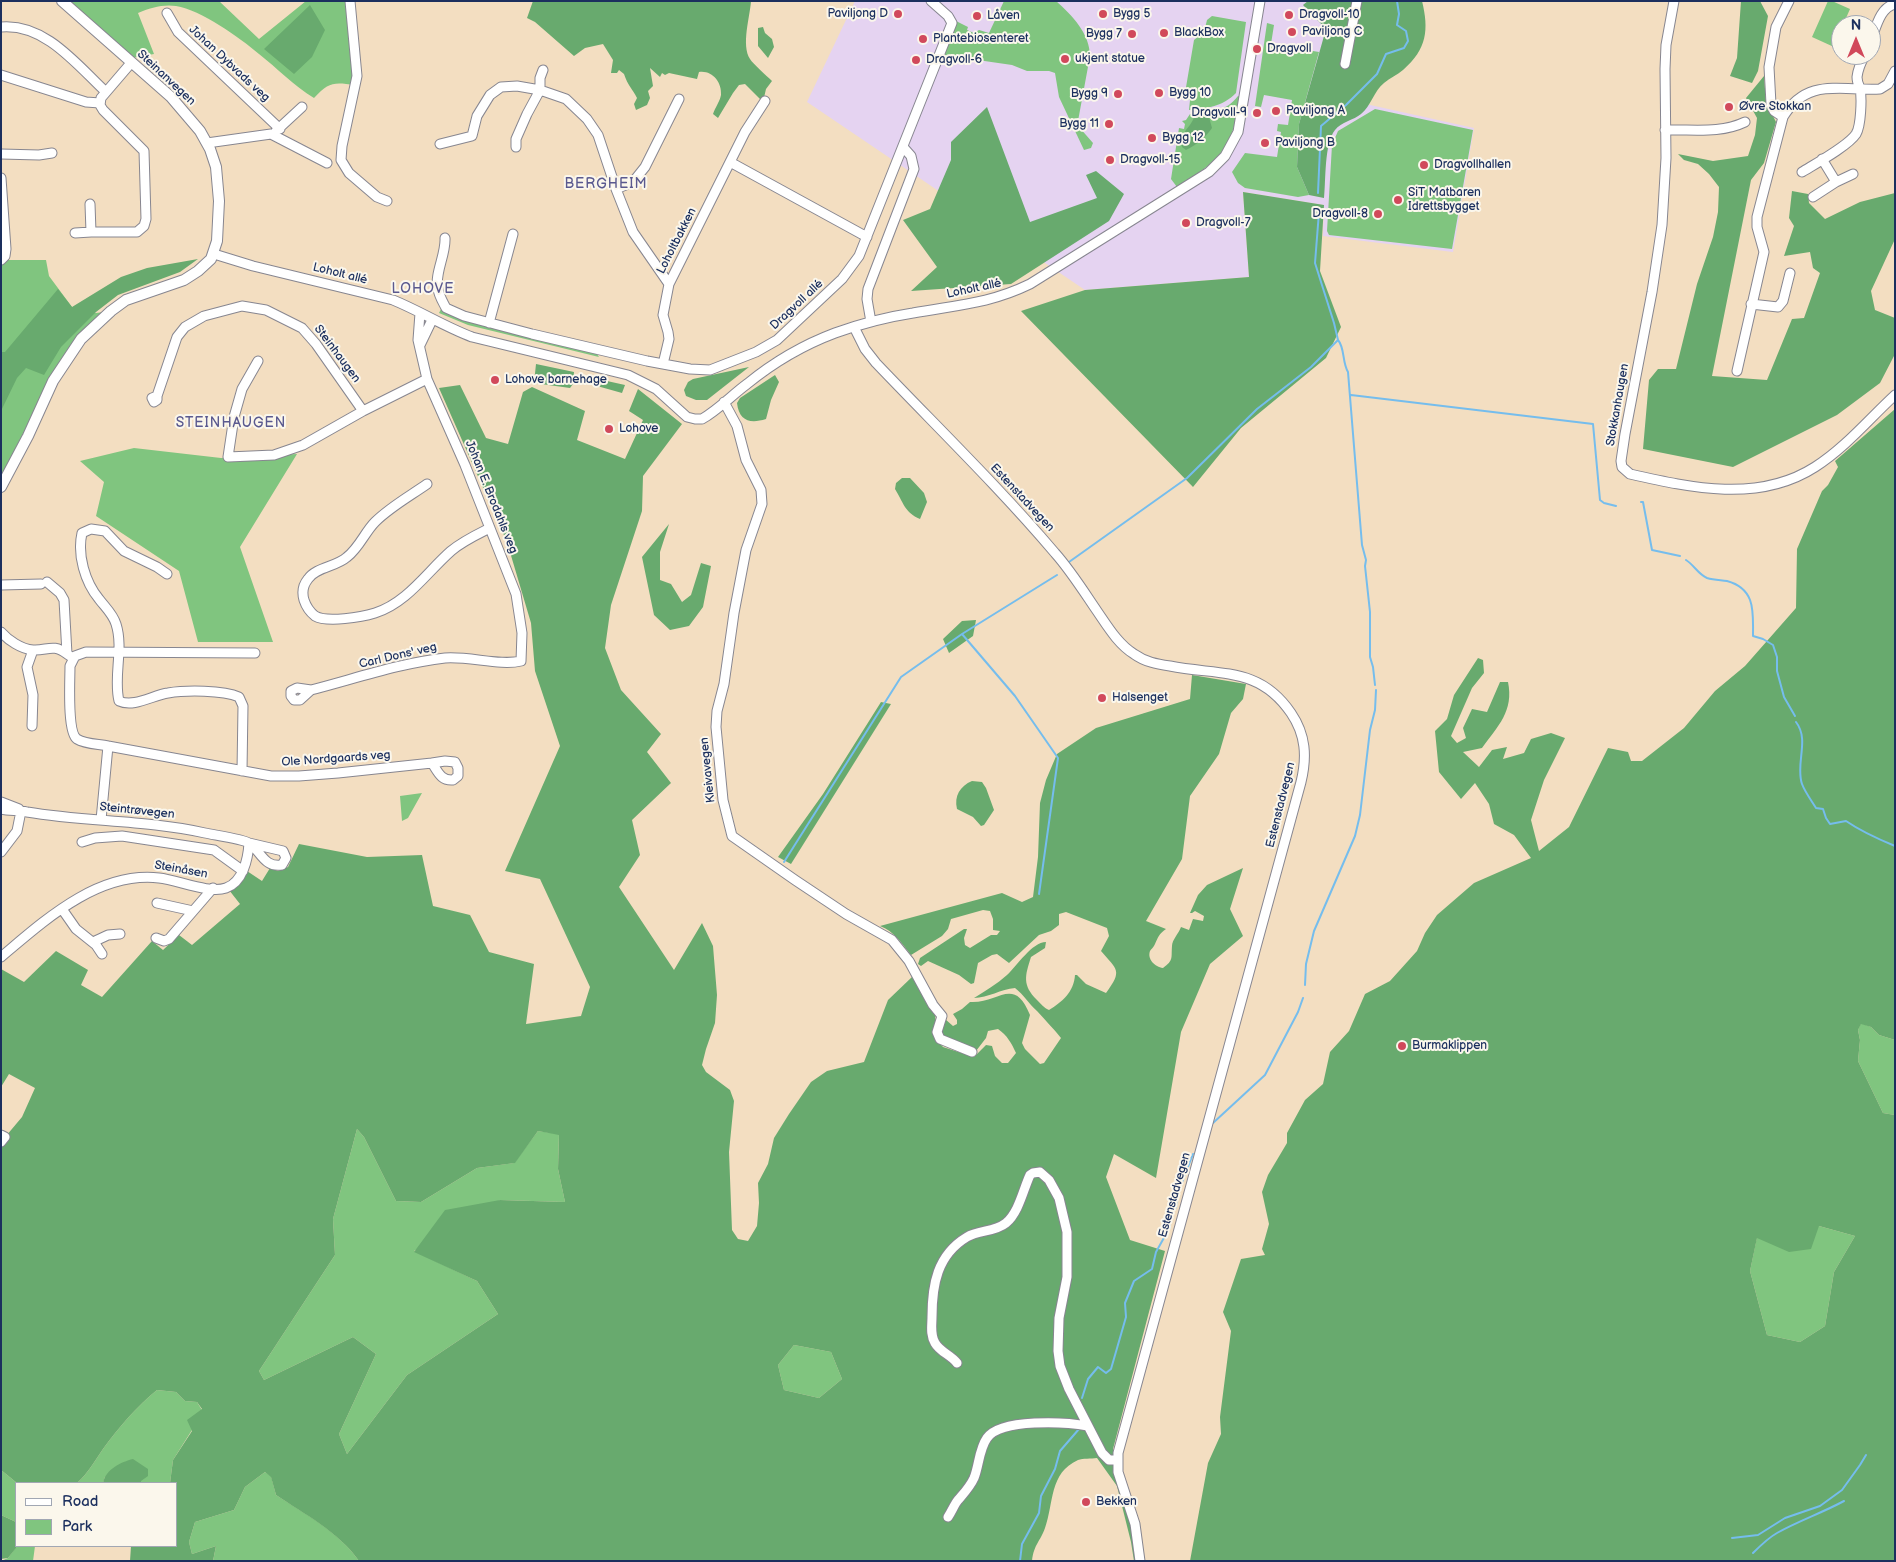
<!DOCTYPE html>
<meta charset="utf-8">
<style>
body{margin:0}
#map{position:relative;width:1896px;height:1562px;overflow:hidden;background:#f3dec1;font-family:"Balsamiq Sans",sans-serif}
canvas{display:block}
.frame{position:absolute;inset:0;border:2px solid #1b2f5e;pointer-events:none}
.legend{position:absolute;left:15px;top:1482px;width:162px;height:65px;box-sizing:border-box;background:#fbf7ec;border:1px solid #a1a7b3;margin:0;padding:6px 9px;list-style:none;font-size:15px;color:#1b2f5e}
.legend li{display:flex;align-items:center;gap:10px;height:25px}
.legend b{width:25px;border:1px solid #a1a7b3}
.north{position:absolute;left:1831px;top:15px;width:50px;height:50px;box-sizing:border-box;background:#fbf7ec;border:1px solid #a1a7b3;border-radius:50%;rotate:0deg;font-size:14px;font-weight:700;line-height:20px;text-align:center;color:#1b2f5e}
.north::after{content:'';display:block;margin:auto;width:18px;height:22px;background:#d1495b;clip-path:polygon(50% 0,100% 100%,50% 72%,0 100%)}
</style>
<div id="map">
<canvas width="1896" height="1562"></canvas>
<div class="frame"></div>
<ul class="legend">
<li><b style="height:6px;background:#fff"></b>Road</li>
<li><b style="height:14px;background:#80c57f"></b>Park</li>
</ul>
<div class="north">N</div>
</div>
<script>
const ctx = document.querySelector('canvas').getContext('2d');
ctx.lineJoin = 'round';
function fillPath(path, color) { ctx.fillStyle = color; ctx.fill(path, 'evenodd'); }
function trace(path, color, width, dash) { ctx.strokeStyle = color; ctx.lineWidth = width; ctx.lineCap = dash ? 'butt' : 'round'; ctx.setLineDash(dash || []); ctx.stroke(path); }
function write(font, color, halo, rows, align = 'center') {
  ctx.font = font + ' "Balsamiq Sans",sans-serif'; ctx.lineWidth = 4; ctx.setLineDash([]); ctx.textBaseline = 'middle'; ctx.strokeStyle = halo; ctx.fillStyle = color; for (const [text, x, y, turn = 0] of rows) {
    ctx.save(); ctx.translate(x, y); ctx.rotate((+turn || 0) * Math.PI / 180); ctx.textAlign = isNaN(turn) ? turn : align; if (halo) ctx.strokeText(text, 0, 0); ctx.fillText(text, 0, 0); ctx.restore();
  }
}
fillPath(new Path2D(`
 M855,1H1332L1316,93L1474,128L1453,252L1323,236L1324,205L1243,192L1249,277L1085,290L807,102Z`), '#e5d3f1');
fillPath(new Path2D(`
 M69,1H219L259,39L306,1H350L355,85C333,82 329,82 314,98C294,86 277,68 259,54C239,37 201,10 176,6C163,4 150,8 138,13L154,54L132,58Z
 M1004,1H1056C1072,15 1090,34 1090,56L1078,121L1079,127L1093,143L1091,148L1084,150L1059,97L1055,73L1049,71H1027L1012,65L943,55L956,21L968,27L967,30L974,33L979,30L989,33Z
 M1828,1H1832L1850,9L1843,25H1841V30L1834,47L1812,37Z
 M1212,16L1246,22L1236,93C1222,107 1208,108 1189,110L1190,100L1184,99L1194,40L1204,32L1207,20Z
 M1267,23L1274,25L1271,44L1319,52L1299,124L1297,167L1309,195L1298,197L1245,188L1238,183L1232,172L1245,153L1277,157L1281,132L1277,131L1278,124L1288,125L1292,100L1264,95L1261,107L1255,106Z
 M1238,96L1241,97C1231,150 1222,159 1177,187L1171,179L1179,128L1184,129L1185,124L1182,121L1186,120L1190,114C1209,113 1226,112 1238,96Z
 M1375,109L1473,130L1452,249L1329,235L1327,231L1332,145L1338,131Z
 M1,260H46L49,276L72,307L96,313L111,311L81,339L1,487Z
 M442,307L597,354L599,357L468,325L439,313Z
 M134,448L221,458L297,454L240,547L273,642H198L179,571L96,516L104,482L80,461Z
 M422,793L408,818L402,821L400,796Z
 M1861,1023L1871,1027L1879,1035L1895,1040V1115L1883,1113L1858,1061L1860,1040L1858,1030Z
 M357,1129L364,1137L396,1201L421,1202L477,1168L514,1163L538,1131L559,1134L558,1169L565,1202L500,1200L414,1251L477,1281L498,1314L407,1375L347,1454L339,1434L376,1354L353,1337L264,1380L259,1371L335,1255L333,1219Z
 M1819,1226L1855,1236L1834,1272L1825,1326L1800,1342L1767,1335L1750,1271L1757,1237Z
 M794,1345L831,1352L842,1379L819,1398L784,1390L778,1365Z
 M157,1390L176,1392L185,1401L197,1402L202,1410L192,1430L173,1460L170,1483H141V1481L105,1477L103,1483H77C89,1472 94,1462 103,1449C119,1427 137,1406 157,1390Z
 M1,1470L17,1483L16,1522L1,1515Z
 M265,1472L271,1476L276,1495C305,1514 339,1532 359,1561H213L216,1546L192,1554L189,1542L195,1522L234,1510L245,1487Z
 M17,1546H35L33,1561H1L8,1558Z`), '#80c57f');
fillPath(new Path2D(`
 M533,1H751C750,17 741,45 750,59C753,64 767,76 772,81L766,89L763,102L745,84L739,85L733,93L718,118L713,114C715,108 720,101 721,95C722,82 712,70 699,72L697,79L669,73L665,75L662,73L660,77L650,68L653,86L648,91L650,98L647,105L636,110L634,104L637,98C632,88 628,86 624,74L619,70L617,73H611L613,60L603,44L585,48L574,56L535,22L527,18Z
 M1308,1H1422C1429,30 1427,49 1403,70C1397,75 1390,78 1384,83C1374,91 1371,106 1361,114C1354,120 1341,122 1335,130C1324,144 1326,180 1324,198L1309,195L1297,167L1299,124L1326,29L1303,5Z
 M1741,1H1760L1768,16L1758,71L1752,83L1730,76L1737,58Z
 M310,5L325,30L312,57L294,74L264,49Z
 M763,27L765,33L772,39L774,47L768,58L758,46V28Z
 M1764,76L1766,102L1776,122L1764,163L1751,180L1712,376L1767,380L1792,319L1804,318L1820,273L1813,268L1810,252L1784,256L1794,226L1789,218L1792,191L1808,194L1809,203L1825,219L1860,202L1895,193V239L1871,291L1875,310L1895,318V354L1880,383L1837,415L1733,467L1643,449L1649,380L1658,369H1676L1697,284L1713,237L1718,212L1719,187L1709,174L1698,164L1684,160L1678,154L1713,161L1748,156L1755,135L1757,118L1746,98Z
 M987,107L1030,222L1097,198L1086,175L1096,171L1124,194L1109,221L1011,284L911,291L937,267L903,220L930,209L951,160V142Z
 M1195,115H1204L1209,117L1212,128C1207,136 1195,146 1186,150L1182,147C1180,130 1190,130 1195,115Z
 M1243,192L1324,205L1320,271L1341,327L1326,358L1241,428L1193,487L1021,311L1085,290L1249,277Z
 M198,259L180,272L118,295L96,312L61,347L44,375L26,368L17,378L1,411V352H5L58,289L72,307L121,277L147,268Z
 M536,364L574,372L573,384L570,388L534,383Z
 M749,367L707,400H696L686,396L684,390L688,382L693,379Z
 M775,375L779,382L771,400L766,419C750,424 739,421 737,403L740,398Z
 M589,377L625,385L622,393L590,384L587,379Z
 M460,385L486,438L508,444L523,392L532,387L585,411L577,440L625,459L643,420L629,411L638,389L682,424L643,476L642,511L611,605L605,648L621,690L661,734L647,752L671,783L632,820L640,855L619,887L674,970L702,923L713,946L717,995L715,1023L706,1049L702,1065L706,1072L730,1090L734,1101L729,1152L732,1230L738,1239L748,1241L757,1226L759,1203L758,1183L768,1164L774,1138L789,1114L811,1082L827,1071L864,1062L888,1000L912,977L917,982L935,1012L936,1039L943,1047L974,1057L986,1045L992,1046L995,1056L1002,1063H1008L1016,1053C1012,1044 1007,1035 998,1029L988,1031L986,1038L976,1051L939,1034L945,1019L953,1026L957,1024V1020L953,1014L962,1009L970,1002C998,1004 1014,975 1030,1015L1022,1043L1025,1049L1040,1064L1044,1063L1061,1038C1053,1028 1045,1020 1037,1011C1029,1004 1024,995 1015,988C1001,989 988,998 974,998C985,991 997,984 1007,975C1017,966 1032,942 1046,942L1045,948L1031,957C1025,976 1022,985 1037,1000C1042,1005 1043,1007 1049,1010C1062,1002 1074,992 1075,975H1077L1086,984L1106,993C1123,970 1117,970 1101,951L1109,936L1107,928L1066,912L1059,914V925L1051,931L1039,935L1009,963L997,954L992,955L978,963L974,983L971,984L959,975L928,961L921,966L918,964L920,958L964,929H967L964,938L965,945L970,948L991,935H997L1000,931L993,930V919L990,911L983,910L951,919L948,929L942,936L911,955C902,944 894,931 880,926L1002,893L1022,902L1033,897L1038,857L1040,803L1046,780L1057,754L1096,728L1190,699L1192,675L1246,684L1243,699L1231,713L1219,754L1190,796L1182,859L1146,921L1166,929C1159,934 1158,937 1155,944C1154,947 1151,949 1150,951C1147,959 1155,967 1163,968C1174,960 1171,958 1172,946C1172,940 1179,933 1181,927L1189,930L1193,919L1203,921L1204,916L1195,911L1192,913H1190L1198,895L1207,885L1243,868L1230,909L1243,936L1210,964L1181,1032L1156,1178L1114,1154L1106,1177L1130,1240L1165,1251L1113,1449L1144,1561H1134L1131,1542L1117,1486L1097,1458C1091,1459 1083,1458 1078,1460C1049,1473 1054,1503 1045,1528C1040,1542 1034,1544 1032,1561H359C339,1532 304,1514 276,1495L271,1477L265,1472L245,1487L234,1510L195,1522L189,1542L192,1554L216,1546L213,1561H130L131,1546H176V1483H170L173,1460L192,1431L187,1420L202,1409L197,1402L185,1401L176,1392L157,1390C137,1406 119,1427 103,1449C94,1462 89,1472 77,1483H17L1,1470V1142L22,1117L35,1088L9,1074L1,1087V969L24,982L56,951L88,970L81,985L102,997L152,941L163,950L179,935L192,945L240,904L229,890L247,871L262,881L270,868L278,871L288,867L299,844L367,857L422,855L433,906L470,915L489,952L534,964L526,1024L581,1016L590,987L540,879L505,871L560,746L535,671L531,623L507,542L439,388ZM357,1129L364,1137L396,1201L421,1202L477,1168L515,1163L538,1131L559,1135L558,1169L565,1202L500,1200L445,1210L414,1252L477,1281L498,1314L407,1375L347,1454L339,1434L376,1354L353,1337L264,1380L259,1371L335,1255L333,1219ZM794,1345L831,1352L842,1379L819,1398L784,1390L778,1365Z
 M1895,409V1040L1879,1035L1871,1027L1861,1024L1858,1030L1860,1040L1858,1061L1883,1113L1895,1115V1561H1190L1208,1463L1221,1434L1220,1417L1231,1331L1223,1312L1241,1259L1265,1255L1262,1249L1269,1224L1262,1192L1268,1175L1287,1143V1133L1305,1100L1323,1084L1330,1052L1349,1031L1365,994L1390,981L1417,951L1425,933L1437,915L1474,883L1531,858L1514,835L1494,824L1489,804L1475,783L1461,799L1439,772L1435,731L1447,719L1454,695L1478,658L1483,660L1484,673L1472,688L1451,736L1457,743L1466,738L1463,728L1472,709L1487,712L1500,682H1508C1514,711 1498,726 1482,748L1463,752L1479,767L1492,750L1507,747L1503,759L1524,753L1531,739L1551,733L1565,738L1544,780L1531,820L1539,851L1569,827L1608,748L1628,752L1631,761H1642L1684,728L1715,691L1745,666L1796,608L1797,549L1822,491L1828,485L1838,467L1835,461ZM1819,1226L1855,1236L1834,1272L1825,1326L1800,1342L1767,1335L1750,1271L1757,1238L1789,1252L1811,1249Z
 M902,478H910L924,493L927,502L920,519C905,513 903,502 895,489L896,483Z
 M669,524L660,552V580L671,584L682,602L691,595L701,563L711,566L703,607L689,626L670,630L654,615L642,557Z
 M976,620L973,636L949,653L943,639L962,621Z
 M881,702L891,704L791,864L778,857L823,794Z
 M972,781L982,782L986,788L994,810L984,825L981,826L973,817L957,809C954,796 960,786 972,781Z
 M133,1459L148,1469V1476L141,1481V1483H103C106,1469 121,1462 133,1459Z
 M1,1515L16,1522V1548L8,1558L1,1559Z`), '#68aa6e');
trace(new Path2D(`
 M1318,193L1321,126L1346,105L1377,74L1386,54L1404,48L1408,41L1406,31L1397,25L1399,14L1397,1
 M1338,340C1345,348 1342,362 1348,372L1362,545L1366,560L1365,566L1370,612V657L1373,667L1375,685
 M1351,395L1593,424L1600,500L1604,503L1616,506
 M1641,502H1643L1652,550L1680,556
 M1686,560C1694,565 1698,574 1707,578C1714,580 1720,580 1727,581C1756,589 1753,612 1753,636L1763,639L1773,645L1777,657V671L1784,697L1795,716
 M1069,562L1187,478L1257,409L1311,367L1338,340L1334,323L1315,263L1319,212
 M962,634L1015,696L1058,758L1039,894
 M1796,722C1810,740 1795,764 1802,784C1805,792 1811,800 1816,808L1823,809L1826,818L1830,824L1846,821C1862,832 1878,839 1895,846
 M784,862L901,677L962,634L1057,575
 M1305,985L1306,964L1314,931L1355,836L1360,815L1370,730L1375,710L1376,690
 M1213,1123L1265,1075L1298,1012L1303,998
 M1082,1398L1088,1379L1098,1367L1106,1373L1111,1369L1126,1317L1125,1303L1134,1281L1152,1269L1156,1252L1170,1227V1215L1176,1207L1177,1195L1193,1154
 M1732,1538L1758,1535L1785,1518L1820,1506L1842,1490L1860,1465L1866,1455
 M1753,1553C1760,1546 1768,1538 1777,1533C1798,1521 1822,1513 1844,1501
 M1020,1561L1022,1544L1039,1513L1041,1496L1055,1469L1060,1451L1079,1429`), '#75bded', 2);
const minor = new Path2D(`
 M350,1L357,76L342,146L341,160L349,173L377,197L387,201
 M1674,1L1666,45L1665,69L1666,158L1662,225L1652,292L1625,434L1621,461L1622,467L1630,474C1692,488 1759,503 1815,467C1845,448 1869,419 1895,395
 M167,13L178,32L280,129
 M1,27C45,23 77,65 106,92
 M1871,40C1876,28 1880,7 1895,4
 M1345,64L1357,1
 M1,75L86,102L100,103
 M1783,117L1774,111L1771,104L1769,67L1776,27L1789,1
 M1665,130C1692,129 1720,134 1745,122
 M276,131L302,107
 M207,143L271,134L327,163
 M440,144L472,136L477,116L490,95L501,87L517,86L540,90L566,99L587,119L598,135L616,189L633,232L669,284
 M516,147V139L527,114L540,90V78L543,70
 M1,154L39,155L52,153
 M1822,159L1836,182
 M730,162L867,237
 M1802,172C1815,164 1848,146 1856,134C1861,126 1862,98 1860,88C1858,84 1857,82 1857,77C1858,69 1861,62 1865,55
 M616,189L633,182L645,167L679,99
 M1813,197L1836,182L1853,174
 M90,204L91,232H137L144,226L146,219L144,151L103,110L100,105L101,98L131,63
 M75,233L91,232
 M445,238C446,255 434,274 438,289C439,296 443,302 446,308L464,316L532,334L647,361L690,369L710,370L756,352L777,340L842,279L859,256L952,23L948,16L931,1
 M214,254L253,266L393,300C420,311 445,327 472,337L628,375L656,389L687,417L695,419H702C718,410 732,395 747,384C774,362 803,345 835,333C860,324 887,317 913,313C956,305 989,304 1030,284L1209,172L1225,156L1238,132L1260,1
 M1,260L5,256L6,249L1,178
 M1751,304L1778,307L1783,301L1790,273
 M871,322L867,299L868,289L914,169L911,156L903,147
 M489,323L513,234
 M854,327L865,349L876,363C936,426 999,487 1055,553C1071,571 1084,592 1097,611C1108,627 1118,644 1134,654C1145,662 1157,664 1170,666C1220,676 1259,666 1291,713C1306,735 1307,757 1301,782L1118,1453V1472L1135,1524L1140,1561
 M420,345L432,320
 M258,361L242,389L234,417L228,457L274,455L303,445L363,411L427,379
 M663,364L669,339L668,332L663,315L669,284L745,132L765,101
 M1737,371L1764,252L1757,227V217L1783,117C1807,77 1840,91 1880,89L1888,84L1895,71
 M157,396V400L154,402L152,398L157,396L177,337L185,327L204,316L242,306L266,310L302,328L316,344L363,411
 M724,402L737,426L746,460L761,490L762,504L746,550L734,613L724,684L717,711L716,727L723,800L732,836L795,880L846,914L892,940L909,961L933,1005L942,1016L937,1032L940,1039L972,1052
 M427,484C410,496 390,507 375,522C365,532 359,548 347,557C336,567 316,567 308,579C303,585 302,593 304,600C306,606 310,612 315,616C327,623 362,617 375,613C407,603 427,572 451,551C463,541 476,535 490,528
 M167,574L157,567L124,551L105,531L91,529L82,533C77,555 85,582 99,599C105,607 113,614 116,624C124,649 113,677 119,701C134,708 153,695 168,693C186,690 223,690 239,697L243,706L242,771
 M47,582L60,593L64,600L67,654L73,658
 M1,585L41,584
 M1,632C8,640 21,649 33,650C47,651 53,643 67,654
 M311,690L300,700H294L291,696V691L297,688L311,690C354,679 400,663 445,658C469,656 500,666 521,661L522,633L516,594L465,465L427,379L418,340L420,313
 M32,726L33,695L27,667L33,650
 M108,746C98,744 85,744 77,739C67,732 70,680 70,666L75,656L86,652L255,653
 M1,802L19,809
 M1,809C10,811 18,810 27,812C86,822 146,820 205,833C214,835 243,839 249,843C261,851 264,868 282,865L286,858L283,851L249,843C248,859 243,882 226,888C209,894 178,880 159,878C98,871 45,920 1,957
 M101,820L108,746L271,776H299L338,773L432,763C438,772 441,781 453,780L458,776V768L455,762L445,761L432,763
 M82,842L95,838L122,836L214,850L243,871
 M1,852L17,831L21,811
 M157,903L193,911
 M62,909L76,929L96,945L102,954
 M156,938L164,941L169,939L213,888
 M93,942L108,935L120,934
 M1,1135L5,1137L1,1142
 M957,1363C951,1355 940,1352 935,1343C930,1335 932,1325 932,1317C932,1285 937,1255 967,1237C979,1230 995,1232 1006,1223C1019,1212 1023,1190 1030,1175L1033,1173L1040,1172L1049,1180L1059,1198L1067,1232V1277L1059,1318L1058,1351L1060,1366L1069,1389L1102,1453L1109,1460H1117
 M948,1517C952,1511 954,1505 958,1500C964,1493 970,1487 974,1478C979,1466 979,1449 987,1438C1001,1418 1066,1422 1088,1426`);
const major = new Path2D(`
 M1,487L28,436L53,381L81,339L111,311L126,300L184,280L198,271L211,259L217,241L219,201L216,167L210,149L200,131L171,97L62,1`);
trace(minor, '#878690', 11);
trace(major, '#878690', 12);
trace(minor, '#fff', 9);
trace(major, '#fff', 10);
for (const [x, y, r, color] of [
 [898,14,5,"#d1495b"],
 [1103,14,5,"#d1495b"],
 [1289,15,5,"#d1495b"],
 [977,16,5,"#d1495b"],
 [1292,32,5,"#d1495b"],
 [1164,33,5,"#d1495b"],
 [1132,34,5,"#d1495b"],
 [923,39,5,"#d1495b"],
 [1257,49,5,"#d1495b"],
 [1065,59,5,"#d1495b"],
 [916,60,5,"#d1495b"],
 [1159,93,5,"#d1495b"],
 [1118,94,5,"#d1495b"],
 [1729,107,5,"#d1495b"],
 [1276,111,5,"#d1495b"],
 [1257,113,5,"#d1495b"],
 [1109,124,5,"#d1495b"],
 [1152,138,5,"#d1495b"],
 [1265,143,5,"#d1495b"],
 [1110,160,5,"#d1495b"],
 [1424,165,5,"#d1495b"],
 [1398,200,5,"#d1495b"],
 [1378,214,5,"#d1495b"],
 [1186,223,5,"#d1495b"],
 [495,380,5,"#d1495b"],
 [609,429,5,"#d1495b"],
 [1102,698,5,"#d1495b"],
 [1402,1046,5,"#d1495b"],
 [1086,1502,5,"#d1495b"]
]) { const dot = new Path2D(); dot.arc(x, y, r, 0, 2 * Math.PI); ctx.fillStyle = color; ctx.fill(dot); trace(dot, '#fbf7ec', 2); }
write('12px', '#1b2f5e', '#fbf7ec', [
 ["Paviljong D",888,14,"right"],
 ["Bygg 5",1113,14],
 ["Dragvoll-10",1299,15],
 ["Låven",987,16],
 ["Paviljong C",1302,32],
 ["BlackBox",1174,33],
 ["Bygg 7",1122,34,"right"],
 ["Plantebiosenteret",933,39],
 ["Dragvoll",1267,49],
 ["ukjent statue",1075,59],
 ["Dragvoll-6",926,60],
 ["Bygg 10",1169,93],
 ["Bygg 9",1108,94,"right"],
 ["Øvre Stokkan",1739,107],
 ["Paviljong A",1286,111],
 ["Dragvoll-9",1247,113,"right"],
 ["Bygg 11",1099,124,"right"],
 ["Bygg 12",1162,138],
 ["Paviljong B",1275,143],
 ["Dragvoll-15",1120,160],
 ["Dragvollhallen",1434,165],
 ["SiT Matbaren",1408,193],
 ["Idrettsbygget",1408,207],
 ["Dragvoll-8",1368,214,"right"],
 ["Dragvoll-7",1196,223],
 ["Lohove barnehage",505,380],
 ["Lohove",619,429],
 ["Halsenget",1112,698],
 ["Burmaklippen",1412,1046],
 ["Bekken",1096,1502]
], 'left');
write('12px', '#1b2f5e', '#fbf7ec', [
 ["Johan Dybvads veg",229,64,43],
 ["Steinanvegen",166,78,43],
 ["Loholtbakken",677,241,-63],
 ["Loholt allé",340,274,14],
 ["Loholt allé",974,289,-12],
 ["Dragvoll allé",797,305,-43],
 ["Steinhaugen",337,354,53],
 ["Stokkanhaugen",1618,405,-80],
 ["Johan E. Brodahls veg",491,497,68],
 ["Estenstadvegen",1022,498,47],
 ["Carl Dons' veg",398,656,-13],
 ["Ole Nordgaards veg",336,759,-4],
 ["Kleivavegen",708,770,-96],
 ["Estenstadvegen",1281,805,-76],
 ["Steintrøvegen",137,811,6],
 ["Steinåsen",181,870,10],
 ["Estenstadvegen",1175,1195,-74]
]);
ctx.letterSpacing = '1px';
write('14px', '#5a598f', '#fbf7ec', [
 ["BERGHEIM",606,184],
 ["LOHOVE",423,289],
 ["STEINHAUGEN",231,423]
]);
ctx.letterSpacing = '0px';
</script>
